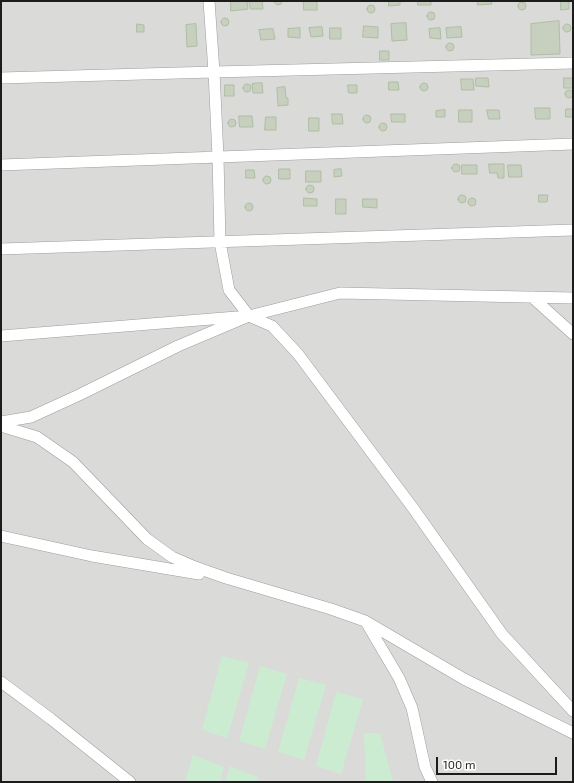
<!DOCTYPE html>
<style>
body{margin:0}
#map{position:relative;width:574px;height:783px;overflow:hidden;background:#e4ede1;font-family:"Exo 2",sans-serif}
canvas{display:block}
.frame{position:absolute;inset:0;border:2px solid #1c1c1c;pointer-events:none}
.scale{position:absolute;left:436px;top:757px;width:121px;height:18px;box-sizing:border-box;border:2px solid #1c1c1c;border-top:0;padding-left:5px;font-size:12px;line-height:14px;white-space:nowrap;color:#1c1c1c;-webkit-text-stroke:3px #fff;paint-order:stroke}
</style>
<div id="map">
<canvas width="574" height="783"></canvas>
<div class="frame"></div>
<div class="scale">100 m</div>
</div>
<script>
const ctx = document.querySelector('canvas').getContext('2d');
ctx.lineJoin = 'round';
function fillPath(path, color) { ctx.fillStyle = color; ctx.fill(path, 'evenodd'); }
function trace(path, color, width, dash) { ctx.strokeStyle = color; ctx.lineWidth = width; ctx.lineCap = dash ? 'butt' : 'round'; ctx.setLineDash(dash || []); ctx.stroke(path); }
fillPath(new Path2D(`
 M1,1H573V782H1Z`), '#dadad9');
fillPath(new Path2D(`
 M222,656L249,663L227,738L202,730Z
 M260,666L287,674L265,749L239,741Z
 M299,678L326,685L304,760L278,752Z
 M336,692L363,699L341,774L316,766Z
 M364,733H380L393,782H366Z
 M193,755L224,767L220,782H185Z
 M230,766L258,777L257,782H225Z`), '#ccecd2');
const building = new Path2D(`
 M231,1H247L248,9L231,11Z
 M249,1H262L263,9H251Z
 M274,1H282L281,4L278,5L276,4Z
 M304,1H317V10H304Z
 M389,1H400V5L389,6Z
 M418,1H431V5H418Z
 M478,1H491L492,4L478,5Z
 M561,1H569V9L561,10Z
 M518 6a4 4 0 1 1 8 0a4 4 0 1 1-8 0Z
 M367 9a4 4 0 1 1 8 0a4 4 0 1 1-8 0Z
 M427 16a4 4 0 1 1 8 0a4 4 0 1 1-8 0Z
 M221 22a4 4 0 1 1 8 0a4 4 0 1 1-8 0Z
 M559,21L560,54L531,55V24Z
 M406,23L407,40L392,41L391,24Z
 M137,24L144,25V32H137Z
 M196,24L197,46L187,47L186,25Z
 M563 28a4 4 0 1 1 8 0a4 4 0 1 1-8 0Z
 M364,26L378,27V38L363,37Z
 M322,27L323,36L311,37L309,28Z
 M461,27L462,37L447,38L446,28Z
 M300,28V38L288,37V29Z
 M330,28H341V39H330Z
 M440,28L441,39L430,38L429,29Z
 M273,29L275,39L261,40L259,30Z
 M446 47a4 4 0 1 1 8 0a4 4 0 1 1-8 0Z
 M380,51H389V60H380Z
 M476,78H488L489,87L476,86Z
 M564,78H572L573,88H564Z
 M461,79H473L474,90H462Z
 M389,82H398L399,90H389Z
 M262,83L263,93H253L252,84Z
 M420 87a4 4 0 1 1 8 0a4 4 0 1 1-8 0Z
 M243 88a4 4 0 1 1 8 0a4 4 0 1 1-8 0Z
 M225,85H234V96H225Z
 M348,85H357V93H349Z
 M285,87L286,98H288V105L278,106L277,88Z
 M565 94a4 4 0 1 1 8 0a4 4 0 1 1-8 0Z
 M535,108H550V119H536Z
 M566,109H573V117H566Z
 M445,110V117H436V111Z
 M459,110H472V122H459Z
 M487,110H499L500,119H489Z
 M332,114H342L343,124H333Z
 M391,114H405V122H392Z
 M363 119a4 4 0 1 1 8 0a4 4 0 1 1-8 0Z
 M239,116H252L253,127H240Z
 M266,117H276V130H265Z
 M309,118H319V131H309Z
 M228 123a4 4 0 1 1 8 0a4 4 0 1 1-8 0Z
 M379 127a4 4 0 1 1 8 0a4 4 0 1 1-8 0Z
 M489,164H504V178H498L497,173H490Z
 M452 168a4 4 0 1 1 8 0a4 4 0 1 1-8 0Z
 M462,165H477V174H462Z
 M508,165H521L522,177H509Z
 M279,169H290V179H279Z
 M341,169L342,176L334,177V170Z
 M246,170H254L255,178H246Z
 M306,171H321V182H306Z
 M263 180a4 4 0 1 1 8 0a4 4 0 1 1-8 0Z
 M306 189a4 4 0 1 1 8 0a4 4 0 1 1-8 0Z
 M539,195H548L547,202H539Z
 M458 199a4 4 0 1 1 8 0a4 4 0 1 1-8 0Z
 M304,198L317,199V206H304Z
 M468 202a4 4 0 1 1 8 0a4 4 0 1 1-8 0Z
 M336,199H346V214H336Z
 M363,199H377V208L363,207Z
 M245 207a4 4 0 1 1 8 0a4 4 0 1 1-8 0Z`);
fillPath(building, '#c7cfbf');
trace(building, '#b0bea4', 1);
const minor = new Path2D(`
 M209,1L214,72L218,157L220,242L229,290L249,316
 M1,78L214,72L573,63
 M1,165L573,144
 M1,249L573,230
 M532,297L573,334
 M1,336L249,316L272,326L298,354L413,508L502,634L573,711
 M1,422L31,417L79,395L178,346L249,316L340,293L573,298
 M1,426L37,437L73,462L147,539L172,557L195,567L226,578L331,609L365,621L464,679L573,733
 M1,536L92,556L199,574
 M366,622L399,678L412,708L425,767L432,782
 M1,682L51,719L130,782`);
trace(minor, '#9d9d9d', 12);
trace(minor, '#fff', 11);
</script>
